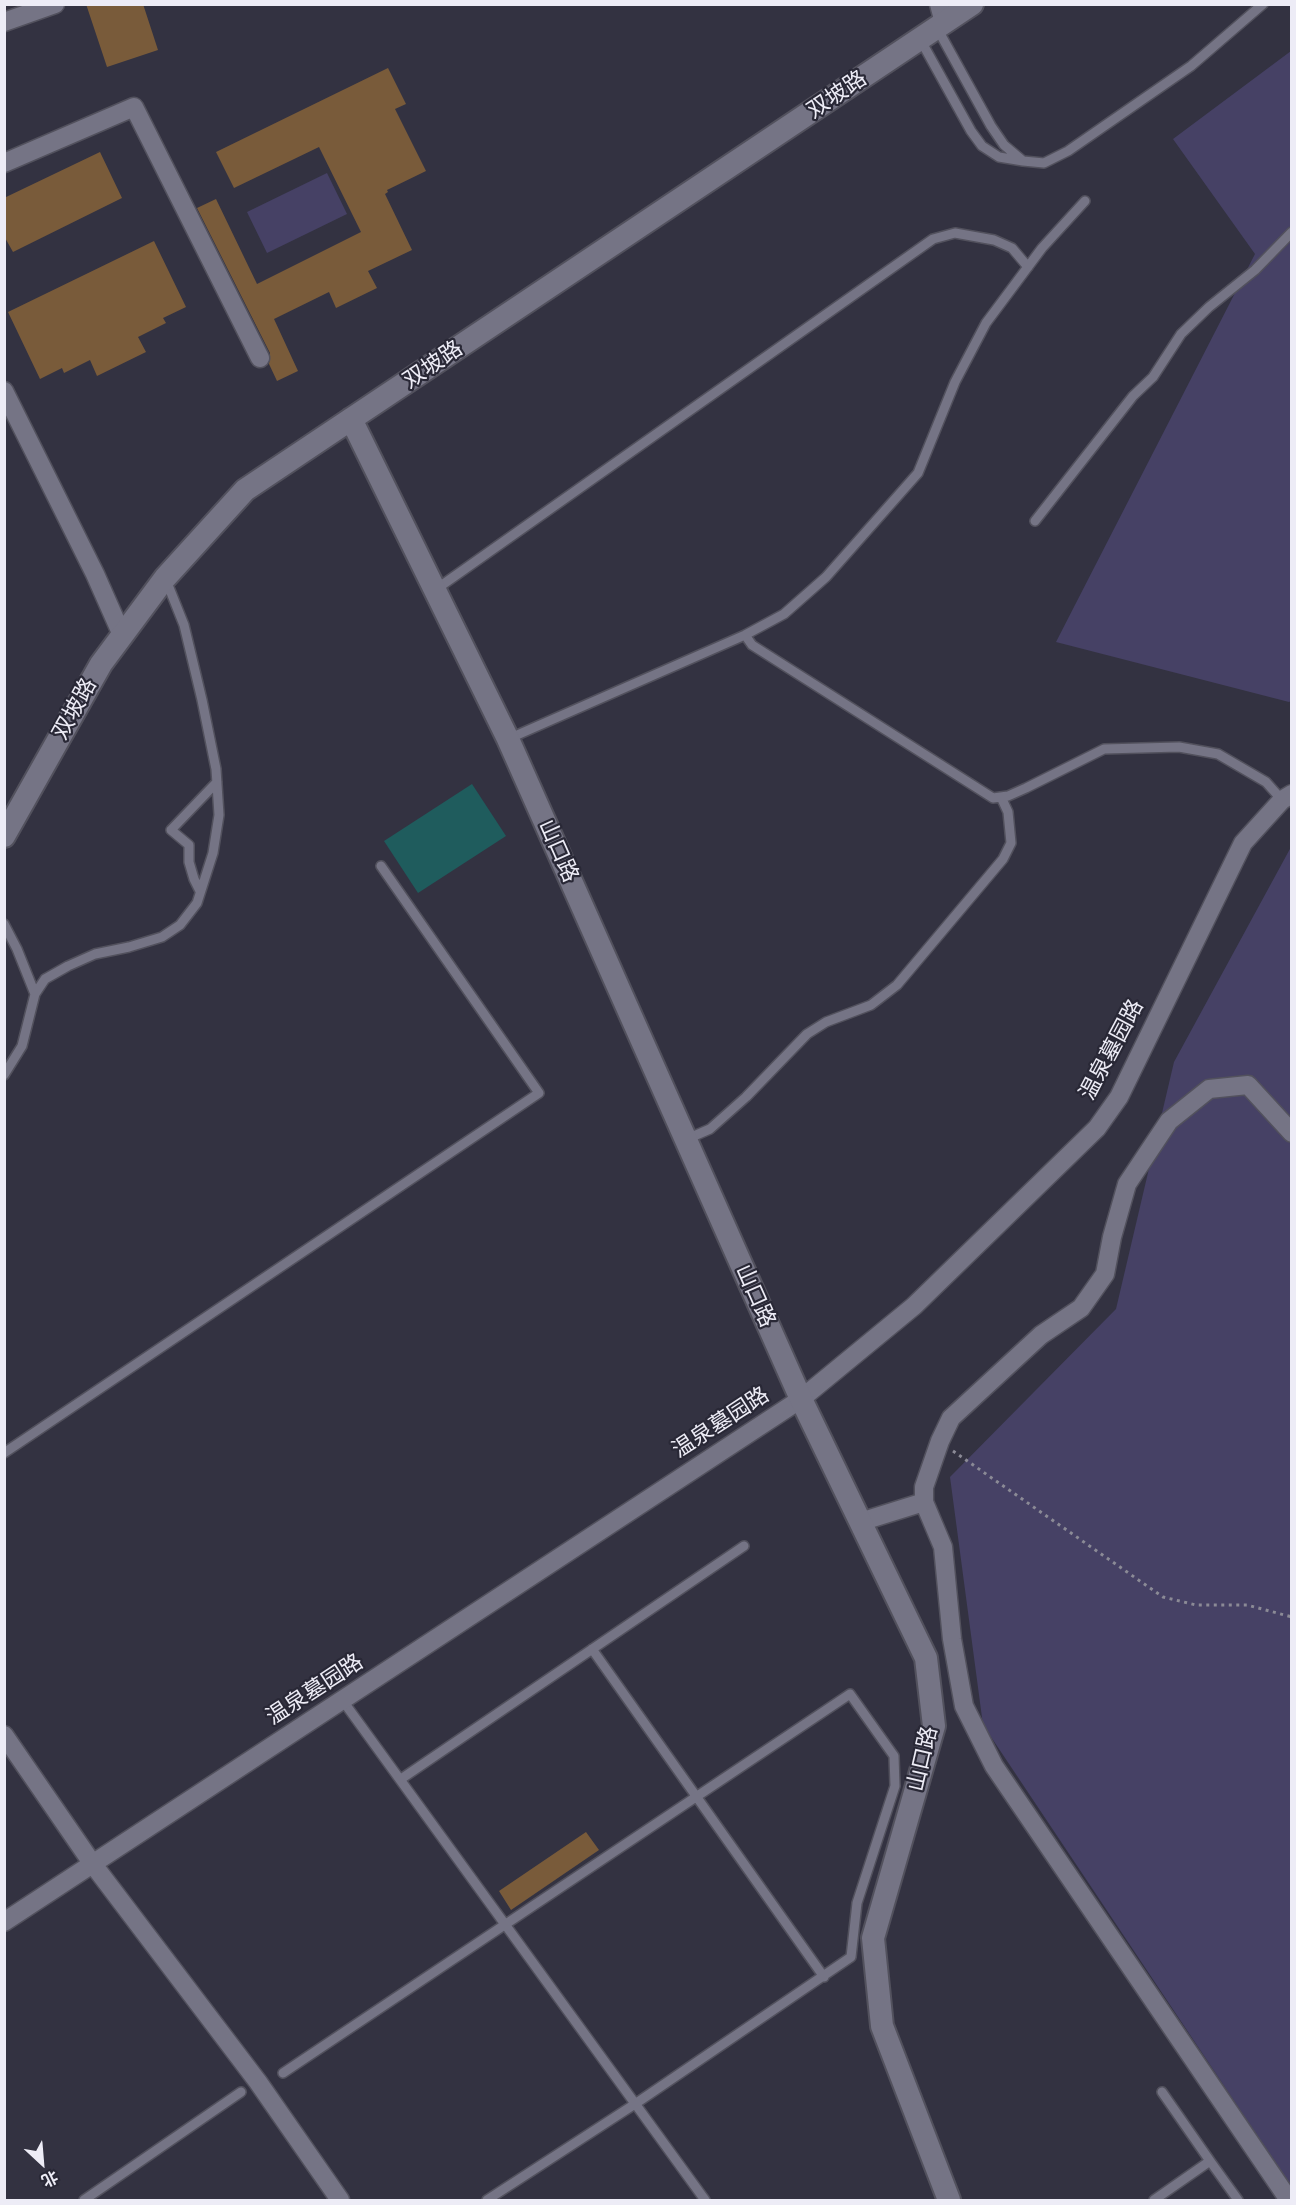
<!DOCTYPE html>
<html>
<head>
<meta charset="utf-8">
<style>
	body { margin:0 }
	#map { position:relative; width:1296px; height:2205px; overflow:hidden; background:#333241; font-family:"PT Sans Narrow","Noto Sans SC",sans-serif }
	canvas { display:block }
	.frame { position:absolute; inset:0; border:6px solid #edecf6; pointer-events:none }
	.north { position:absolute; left:12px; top:2133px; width:60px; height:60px; -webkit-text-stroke:4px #292836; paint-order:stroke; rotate:154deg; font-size:16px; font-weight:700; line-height:24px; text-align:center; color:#edecf6 }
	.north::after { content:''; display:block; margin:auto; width:21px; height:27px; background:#edecf6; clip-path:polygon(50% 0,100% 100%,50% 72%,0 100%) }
</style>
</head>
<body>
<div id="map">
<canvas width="1296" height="2205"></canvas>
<div class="frame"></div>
<div class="north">北</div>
</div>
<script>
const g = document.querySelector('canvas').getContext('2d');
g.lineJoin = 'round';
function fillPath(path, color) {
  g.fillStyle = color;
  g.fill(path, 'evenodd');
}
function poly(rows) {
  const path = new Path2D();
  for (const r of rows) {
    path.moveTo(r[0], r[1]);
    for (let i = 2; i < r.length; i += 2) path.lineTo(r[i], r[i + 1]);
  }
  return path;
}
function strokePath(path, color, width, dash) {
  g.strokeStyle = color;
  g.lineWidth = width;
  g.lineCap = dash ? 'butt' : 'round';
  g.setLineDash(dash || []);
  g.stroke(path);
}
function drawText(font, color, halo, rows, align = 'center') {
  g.font = font + ' "PT Sans Narrow","Noto Sans SC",sans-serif';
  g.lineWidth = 4.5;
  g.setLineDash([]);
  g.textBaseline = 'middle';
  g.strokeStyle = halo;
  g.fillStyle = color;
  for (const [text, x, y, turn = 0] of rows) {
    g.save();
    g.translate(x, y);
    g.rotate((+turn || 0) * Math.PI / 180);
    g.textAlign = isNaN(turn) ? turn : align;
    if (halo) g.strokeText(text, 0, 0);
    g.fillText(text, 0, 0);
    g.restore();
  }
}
const green = poly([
	[1291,51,1291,701,1289,702,1056,642,1255,254,1173,139],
	[327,173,347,214,267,253,247,212],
	[1291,847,1291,2186,983,1725,950,1477,1116,1309,1174,1062]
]);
const water = poly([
	[472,784,506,836,418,893,384,841]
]);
const building = poly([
	[86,4,143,4,158,50,107,67],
	[388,68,406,104,395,109,426,171,387,190,388,192,385,194,412,250,368,271,377,288,336,308,329,292,274,319,298,371,277,381,269,364,270,353,197,208,216,199,257,284,361,232,319,147,234,188,216,152],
	[100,152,122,198,13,252,4,236,4,198],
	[154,241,186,307,163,318,166,323,138,337,146,352,97,376,90,360,64,373,62,368,40,379,8,312],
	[586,1832,599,1850,511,1910,499,1891]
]);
const path = poly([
	[953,1451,1163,1597,1196,1605,1247,1605,1292,1617]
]);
const service = poly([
	[937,28,991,126,1004,145,1023,161,1044,163,1068,151,1191,66,1263,4],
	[920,39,971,131,982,146,999,157,1023,161],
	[1035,521,1133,396,1153,377,1181,334,1209,307,1255,270,1292,232],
	[435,590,933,239,955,233,994,240,1012,248,1028,267],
	[745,635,752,645,993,798,1008,796,1026,788,1104,749,1179,747,1218,754,1266,782,1282,800],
	[508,739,745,635,784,614,826,577,918,473,955,382,986,323,1042,248,1085,201],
	[200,891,194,879,189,862,189,845,171,830,217,782],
	[4,924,17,949,35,994],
	[4,1075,22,1046,35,994,45,979,68,966,95,954,129,947,162,937,180,925,197,903,213,853,219,815,216,769,202,700,184,625,166,580],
	[687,1139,710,1129,746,1097,807,1034,826,1022,871,1005,897,985,1003,859,1011,843,1008,812,1001,797],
	[4,1453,539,1093,381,866],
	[592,1649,824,1977],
	[343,1701,705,2200],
	[401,1779,744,1546],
	[283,2073,850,1694,894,1756,895,1786,857,1903,851,1957,635,2104,487,2200],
	[1162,2092,1210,2161],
	[84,2200,241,2092],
	[1154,2200,1210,2161,1238,2200]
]);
const minor = poly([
	[939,4,944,23],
	[4,22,55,4],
	[4,163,134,107,260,358],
	[4,391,95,574,122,635],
	[860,1522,924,1502],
	[4,1735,92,1863,258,2082,340,2200],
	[4,1922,801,1399,914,1306,1097,1128,1119,1097,1243,843,1282,800,1292,794],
	[1289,2200,994,1766,964,1706,952,1639,943,1547,924,1502,924,1487,940,1441,951,1418,1041,1335,1081,1308,1105,1274,1112,1237,1127,1184,1169,1121,1209,1089,1248,1085,1292,1133]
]);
const tertiary = poly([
	[351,419,508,739,801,1399,926,1658,934,1726,873,1938,882,2026,949,2200],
	[4,836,101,664,165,578,245,490,972,4]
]);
const streetNames = [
	["双坡路",837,95,-34],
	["双坡路",433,365,-34],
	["双坡路",75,709,-61],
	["山口路",558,851,66],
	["温泉墓园路",1112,1050,-62],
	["山口路",755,1296,66],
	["温泉墓园路",721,1423,-33],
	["温泉墓园路",315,1690,-33],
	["山口路",923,1759,-77]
];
fillPath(green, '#464165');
fillPath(water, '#1f5c5d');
fillPath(building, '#795b3a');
strokePath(service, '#52515d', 12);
strokePath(minor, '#52515d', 21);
strokePath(tertiary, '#52515d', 26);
strokePath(path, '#8b8a96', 3, [3, 4.5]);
strokePath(service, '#757485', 9);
strokePath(minor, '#757485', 18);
strokePath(tertiary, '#757485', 22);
drawText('22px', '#edecf6', '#292836', streetNames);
</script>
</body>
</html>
